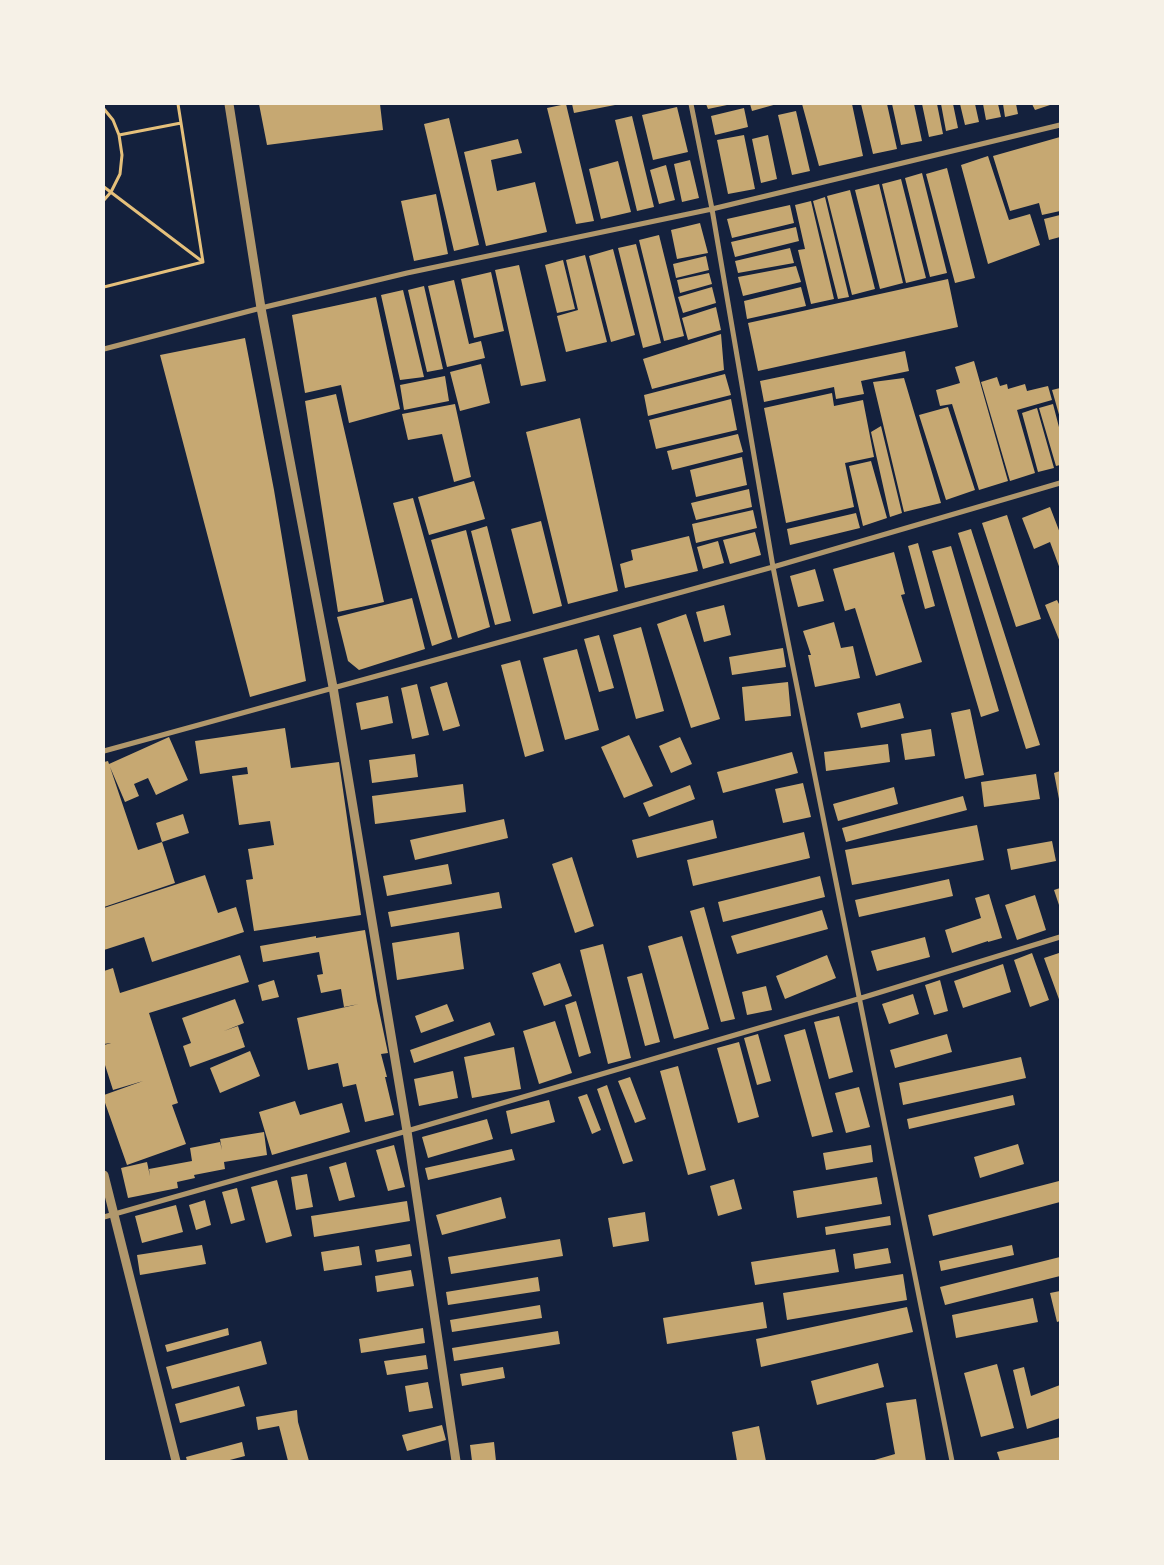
<!DOCTYPE html>
<html>
<head>
<meta charset="utf-8">
<style>
	body { margin:0 }
	#map { position:relative; width:1164px; height:1565px; overflow:hidden; background:#14213d; font-family:Ubuntu,sans-serif }
	canvas { display:block }
	.frame { position:absolute; inset:0; border:105px solid #f6f1e7; pointer-events:none }
</style>
</head>
<body>
<div id="map">
<canvas width="1164" height="1565"></canvas>
<div class="frame"></div>
</div>
<script>
const g = document.querySelector('canvas').getContext('2d');
g.lineJoin = 'round';
function fillPath(path, color) {
  g.fillStyle = color;
  g.fill(path, 'evenodd');
}
function poly(rows) {
  const path = new Path2D();
  for (const r of rows) {
    path.moveTo(r[0], r[1]);
    for (let i = 2; i < r.length; i += 2) path.lineTo(r[i], r[i + 1]);
  }
  return path;
}
function strokePath(path, color, width, dash) {
  g.strokeStyle = color;
  g.lineWidth = width;
  g.lineCap = dash ? 'butt' : 'round';
  g.setLineDash(dash || []);
  g.stroke(path);
}
const building = poly([
	[259,104,380,104,383,130,267,145],
	[566,104,594,221,576,224,547,108],
	[572,104,614,104,615,105,574,113],
	[706,104,727,104,727,105,708,109],
	[750,104,777,104,752,111],
	[802,104,852,104,863,156,819,166],
	[861,104,887,104,897,149,873,154],
	[892,104,914,104,922,141,901,145],
	[922,104,937,104,943,134,929,137],
	[941,104,953,104,958,128,946,131],
	[960,104,975,104,979,122,965,125],
	[983,104,998,104,1001,117,986,120],
	[1003,104,1016,104,1018,114,1005,117],
	[1032,104,1053,104,1035,110],
	[677,107,688,152,653,160,642,115],
	[744,108,748,127,715,135,711,116],
	[796,111,810,171,792,175,778,115],
	[632,116,654,207,637,211,615,120],
	[449,118,479,245,454,251,424,124],
	[744,135,755,189,728,194,717,140],
	[768,135,777,179,761,183,752,139],
	[1060,137,1060,211,1042,215,1039,203,1010,211,993,156],
	[518,139,522,153,491,160,497,191,535,182,547,232,486,246,464,152],
	[988,156,1009,220,1030,214,1040,245,988,264,961,165],
	[690,160,699,198,682,202,674,164],
	[618,161,631,212,601,219,589,169],
	[666,165,675,200,659,204,650,170],
	[947,168,975,278,955,283,926,174],
	[922,173,947,273,930,277,905,178],
	[901,179,926,278,906,283,882,184],
	[879,184,903,283,880,289,855,190],
	[850,190,875,289,852,295,827,196],
	[436,194,448,254,414,261,401,201],
	[825,197,849,297,838,299,813,201],
	[811,201,834,299,811,304,798,250,805,249,795,205],
	[790,205,794,223,732,238,727,219],
	[1060,215,1060,237,1049,240,1044,219],
	[700,223,708,253,677,259,671,230],
	[796,227,799,241,735,257,731,242],
	[659,235,684,336,664,341,639,240],
	[636,244,661,343,643,348,618,248],
	[790,248,794,263,738,273,735,261],
	[613,249,635,335,611,342,589,256],
	[585,255,607,342,566,352,557,316,578,310,566,260],
	[706,256,709,270,676,278,673,264],
	[563,260,575,309,557,313,545,265],
	[519,265,546,381,521,386,495,270],
	[796,266,801,282,743,296,738,277],
	[491,272,504,331,474,338,461,279],
	[709,273,712,284,680,293,677,280],
	[948,279,958,327,758,371,748,323],
	[454,280,469,344,481,341,485,358,447,367,428,286],
	[424,286,443,369,427,372,408,290],
	[712,287,716,303,683,313,678,297],
	[801,287,806,306,747,319,744,301],
	[403,290,424,377,400,380,381,295],
	[376,297,400,409,349,423,341,385,305,393,292,315],
	[716,307,721,330,688,340,682,318],
	[721,334,724,370,652,389,643,359],
	[245,338,274,490,306,681,250,697,160,355],
	[905,351,909,371,861,381,864,394,836,399,834,387,764,402,760,381],
	[974,361,1008,481,979,490,952,404,940,406,936,390,960,383,955,367],
	[481,364,490,403,460,411,450,372],
	[725,374,731,395,648,416,644,395],
	[445,376,449,401,404,410,400,385],
	[997,377,1000,386,1007,384,1008,389,1025,384,1027,391,1048,386,1052,400,1017,410,1035,473,1010,481,981,382],
	[904,378,941,503,904,512,873,382],
	[1060,388,1060,418,1052,390],
	[832,393,834,406,863,400,874,457,845,463,854,507,786,523,764,408],
	[336,394,384,602,338,612,305,401],
	[731,399,737,430,656,449,649,420],
	[455,404,471,477,454,482,442,434,408,440,402,414],
	[1053,404,1060,431,1060,465,1056,466,1039,408],
	[948,407,975,490,946,500,919,415],
	[1037,408,1054,468,1038,472,1022,413],
	[580,418,618,591,568,604,526,432],
	[881,426,902,513,890,517,871,432],
	[738,434,743,452,672,470,667,451],
	[742,457,747,485,696,497,690,470],
	[871,461,887,518,863,526,849,466],
	[474,481,485,519,429,535,418,497],
	[749,489,752,507,696,520,691,503],
	[413,498,452,639,432,646,393,503],
	[1050,507,1060,533,1060,569,1050,542,1034,549,1022,518],
	[753,510,757,528,696,543,692,524],
	[856,513,860,528,790,545,787,529],
	[1007,515,1041,619,1016,627,982,523],
	[541,521,562,606,533,614,511,529],
	[487,526,511,621,495,625,471,531],
	[971,529,1040,745,1026,749,958,533],
	[466,530,490,627,458,638,431,540],
	[755,532,761,555,730,564,723,540],
	[689,536,698,571,625,588,620,564,633,560,631,550],
	[718,541,724,563,703,569,697,547],
	[918,543,935,606,925,609,908,546],
	[951,546,999,711,981,717,932,551],
	[894,552,905,594,901,595,922,662,876,676,855,608,845,611,833,569],
	[815,569,824,601,798,607,790,576],
	[412,598,425,649,359,670,348,661,337,617],
	[1057,600,1060,606,1060,642,1045,605],
	[724,605,731,635,704,642,696,612],
	[686,614,720,719,691,728,657,624],
	[834,622,841,648,853,646,860,678,815,687,808,655,811,655,803,631],
	[641,627,664,711,636,719,613,635],
	[599,635,614,688,599,692,584,639],
	[783,648,786,667,732,675,729,657],
	[577,649,599,730,565,740,543,658],
	[520,660,544,751,525,757,501,665],
	[447,682,460,726,443,731,430,687],
	[788,682,791,716,745,721,742,687],
	[417,684,429,735,412,739,401,688],
	[388,696,393,723,361,730,356,703],
	[900,703,904,718,861,728,857,713],
	[970,709,984,775,965,779,951,713],
	[285,728,291,768,339,762,361,915,254,931,246,880,253,879,248,849,274,845,270,821,239,825,232,776,248,774,247,767,200,774,195,741],
	[931,729,935,756,905,760,901,734],
	[629,735,653,786,624,798,601,747],
	[169,737,188,780,156,795,148,778,134,784,139,796,125,802,110,767,138,850,162,842,175,883,104,907,104,762,108,761,109,764],
	[680,737,692,764,671,773,659,746],
	[888,744,890,762,826,771,824,752],
	[792,752,798,773,723,793,717,772],
	[415,754,418,777,372,783,369,760],
	[1060,771,1060,799,1059,799,1054,773],
	[1036,774,1040,799,984,807,981,782],
	[803,783,811,817,783,823,775,789],
	[463,784,466,812,375,824,372,796],
	[690,785,695,799,649,817,643,803],
	[894,787,898,804,838,821,833,804],
	[963,796,967,810,846,842,842,828],
	[183,814,189,833,162,842,156,823],
	[504,819,508,838,415,860,410,840],
	[713,820,717,838,637,858,632,840],
	[977,825,984,860,852,885,845,850],
	[804,832,810,858,693,886,687,860],
	[1052,841,1056,861,1011,870,1007,849],
	[572,857,594,926,575,933,552,864],
	[448,864,452,884,387,896,383,876],
	[205,875,218,913,236,907,244,932,152,962,144,937,104,950,104,908],
	[820,876,825,897,723,922,718,902],
	[949,879,953,896,859,917,855,900],
	[1060,888,1060,908,1054,890],
	[499,892,502,908,391,927,388,912],
	[989,894,1002,938,988,942,988,941,952,953,945,930,981,918,975,898],
	[1035,895,1046,930,1017,940,1005,905],
	[704,907,735,1019,721,1022,690,911],
	[822,910,828,929,737,954,731,936],
	[365,930,377,1001,388,1053,381,1054,387,1077,385,1077,394,1115,365,1122,356,1084,343,1087,338,1063,308,1070,297,1018,359,1004,344,1007,341,989,321,993,317,975,323,974,319,952,263,962,260,946,316,936,316,938],
	[459,932,464,969,397,980,392,943],
	[682,936,709,1029,674,1039,648,946],
	[925,937,930,957,877,971,871,951],
	[603,944,631,1058,608,1064,580,950],
	[1032,953,1049,1000,1030,1007,1014,960],
	[1059,953,1060,956,1060,1002,1044,958],
	[240,955,249,982,149,1013,178,1103,172,1105,186,1144,127,1165,104,1100,104,1095,143,1081,113,1090,105,1065,104,1065,104,1045,111,1043,104,1044,104,971,113,968,120,993],
	[827,955,836,978,785,999,776,976],
	[560,963,572,996,544,1006,532,973],
	[1003,964,1011,992,963,1008,954,981],
	[642,973,660,1042,645,1046,627,977],
	[274,980,279,997,262,1001,258,985],
	[940,980,948,1011,934,1015,925,985],
	[766,986,772,1010,747,1015,742,992],
	[913,994,919,1014,889,1024,882,1004],
	[235,999,244,1023,224,1031,238,1026,245,1047,190,1067,183,1046,191,1043,182,1018],
	[576,1001,591,1053,579,1057,565,1005],
	[447,1004,454,1021,421,1033,415,1016],
	[839,1016,853,1072,829,1079,814,1022],
	[555,1021,572,1073,539,1084,523,1031],
	[490,1022,495,1035,414,1063,410,1050],
	[805,1029,833,1132,812,1137,784,1035],
	[758,1034,771,1081,757,1085,744,1038],
	[947,1034,952,1052,895,1068,890,1050],
	[739,1042,759,1117,738,1123,717,1048],
	[514,1047,521,1089,472,1098,464,1057],
	[250,1051,260,1076,220,1093,210,1068],
	[1021,1057,1026,1078,903,1105,899,1083],
	[678,1066,706,1170,688,1175,660,1071],
	[453,1071,458,1098,419,1106,414,1079],
	[630,1077,646,1119,635,1123,618,1081],
	[607,1085,633,1161,623,1164,597,1089],
	[859,1087,870,1127,846,1133,835,1093],
	[587,1094,601,1130,592,1134,578,1097],
	[1013,1095,1015,1105,909,1129,907,1119],
	[549,1100,555,1122,511,1134,506,1111],
	[295,1101,300,1115,342,1103,350,1132,272,1155,259,1112],
	[487,1119,493,1139,428,1158,422,1137],
	[264,1132,267,1155,224,1162,225,1169,194,1175,195,1178,177,1182,178,1188,128,1198,121,1168,147,1162,150,1176,149,1169,192,1161,190,1148,220,1142,222,1150,220,1139],
	[1018,1144,1024,1164,980,1178,974,1157],
	[394,1145,405,1187,388,1191,376,1150],
	[871,1145,873,1162,826,1170,823,1153],
	[512,1149,515,1160,428,1180,425,1168],
	[346,1162,355,1197,339,1201,329,1167],
	[307,1174,313,1207,296,1210,291,1177],
	[877,1177,882,1204,797,1218,793,1191],
	[734,1179,742,1209,718,1216,710,1186],
	[277,1180,292,1236,266,1243,251,1187],
	[1059,1181,1060,1202,933,1236,928,1215],
	[237,1188,245,1220,231,1224,222,1192],
	[501,1197,506,1218,442,1235,436,1215],
	[205,1200,211,1225,196,1230,189,1205],
	[407,1201,410,1221,314,1237,311,1216],
	[176,1205,183,1232,142,1243,135,1216],
	[645,1212,649,1241,613,1247,608,1218],
	[890,1216,891,1225,826,1235,825,1227],
	[560,1239,563,1256,451,1274,448,1257],
	[410,1244,412,1256,377,1262,375,1250],
	[202,1245,206,1264,140,1275,137,1255],
	[1012,1245,1014,1255,941,1271,939,1261],
	[359,1246,362,1265,324,1271,321,1252],
	[888,1248,891,1263,855,1269,853,1254],
	[835,1249,839,1272,755,1285,751,1262],
	[1060,1257,1060,1276,945,1305,940,1287],
	[411,1270,414,1286,377,1292,375,1276],
	[903,1274,907,1300,787,1320,783,1293],
	[538,1277,540,1291,448,1305,446,1292],
	[1060,1291,1060,1321,1057,1322,1050,1293],
	[1033,1298,1038,1322,956,1338,952,1315],
	[763,1302,767,1328,667,1344,663,1318],
	[540,1305,542,1318,452,1332,450,1320],
	[907,1307,913,1332,761,1367,756,1339],
	[228,1328,229,1335,167,1352,165,1345],
	[423,1328,425,1343,361,1353,359,1339],
	[558,1331,560,1344,454,1361,452,1348],
	[261,1341,267,1364,172,1389,166,1367],
	[426,1355,428,1369,387,1375,384,1361],
	[878,1363,884,1387,817,1405,811,1381],
	[997,1364,1014,1428,981,1437,964,1373],
	[503,1367,505,1378,462,1386,460,1374],
	[1024,1367,1031,1396,1060,1385,1060,1418,1027,1429,1013,1370],
	[428,1382,433,1408,409,1412,405,1386],
	[239,1386,245,1406,180,1423,175,1404],
	[916,1399,926,1461,871,1461,895,1454,886,1403],
	[297,1410,298,1422,309,1461,288,1461,279,1426,258,1430,256,1417],
	[442,1425,446,1440,407,1451,402,1435],
	[759,1426,766,1461,737,1461,732,1432],
	[1060,1437,1060,1461,1000,1461,997,1452],
	[242,1442,245,1456,226,1461,187,1461,186,1457],
	[494,1442,496,1461,472,1461,470,1445]
]);
const path = poly([
	[104,109,113,120,119,135,122,155,120,174,111,192,104,200],
	[119,135,181,123],
	[104,187,203,262,178,104],
	[104,287,203,262]
]);
const minor = poly([
	[691,104,712,209,773,567,952,1461],
	[104,349,261,308,407,273,712,209,1060,125],
	[104,751,773,567,1060,483],
	[104,1217,407,1131,858,999,1060,937]
]);
const tertiary = poly([
	[229,104,261,308,333,687,407,1131,456,1461],
	[104,1175,176,1461]
]);
fillPath(building, '#c6a872');
strokePath(path, '#e5c07b', 3);
strokePath(minor, '#b1986c', 5);
strokePath(tertiary, '#b1986c', 9);
</script>
</body>
</html>
